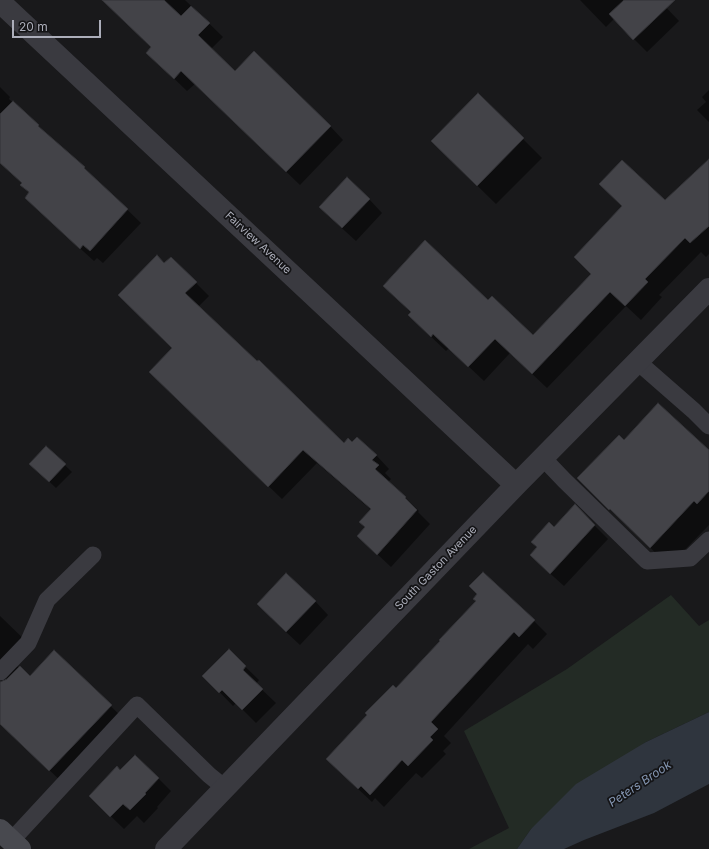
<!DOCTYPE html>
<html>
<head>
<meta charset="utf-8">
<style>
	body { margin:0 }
	#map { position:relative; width:709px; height:849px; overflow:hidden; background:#19191b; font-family:Inter,sans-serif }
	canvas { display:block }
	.scale { position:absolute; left:12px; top:20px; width:89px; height:18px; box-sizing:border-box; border:2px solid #acaeba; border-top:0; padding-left:5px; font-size:12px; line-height:14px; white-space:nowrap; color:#acaeba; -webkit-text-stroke:3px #141416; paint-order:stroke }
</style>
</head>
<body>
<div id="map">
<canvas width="709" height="849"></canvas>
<div class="scale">20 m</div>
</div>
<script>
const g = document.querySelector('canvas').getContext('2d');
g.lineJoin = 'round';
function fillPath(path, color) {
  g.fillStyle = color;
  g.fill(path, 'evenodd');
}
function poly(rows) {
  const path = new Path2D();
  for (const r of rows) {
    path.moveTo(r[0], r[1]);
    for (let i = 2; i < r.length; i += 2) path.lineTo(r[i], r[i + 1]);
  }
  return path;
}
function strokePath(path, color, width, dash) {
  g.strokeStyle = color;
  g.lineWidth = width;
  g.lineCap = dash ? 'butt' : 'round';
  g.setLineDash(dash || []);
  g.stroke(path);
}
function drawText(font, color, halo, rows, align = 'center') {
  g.font = font + ' Inter,sans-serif';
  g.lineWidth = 3.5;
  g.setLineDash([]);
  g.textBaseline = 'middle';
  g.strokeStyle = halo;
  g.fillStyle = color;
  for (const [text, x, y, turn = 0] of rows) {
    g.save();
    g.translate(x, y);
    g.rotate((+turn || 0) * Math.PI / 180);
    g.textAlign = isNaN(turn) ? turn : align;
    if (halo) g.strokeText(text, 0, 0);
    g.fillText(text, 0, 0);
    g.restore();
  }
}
const green = poly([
	[671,595,699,626,709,620,709,712,646,742,531,829,517,849,469,849,509,828,464,731,567,669]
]);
const water = poly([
	[709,712,709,784,654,813,584,840,564,849,517,849,531,829,576,784,646,742]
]);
const shadow = poly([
	[103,0,185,0,223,37,211,49,235,72,330,126,343,140,300,185,195,84,187,91,161,66,152,48],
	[580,0,659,0,679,21,647,52,614,19,606,27],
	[0,87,10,97,9,99,50,138,84,168,141,223,103,263,97,258,94,261,39,211,26,198,30,193,21,185,22,183,0,162],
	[709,90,709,122,697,110,706,102,702,97],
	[523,139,542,158,496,204,451,160],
	[709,160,709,254,706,257,701,252,659,295,662,297,641,320,626,306,547,388,510,353,484,381,449,348,446,351,424,330,411,313,384,286,488,302,533,336,665,202],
	[369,199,382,213,356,241,334,221],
	[171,258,209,296,198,307,345,444,353,443,376,455,389,469,385,473,391,479,388,482,419,511,418,512,430,524,391,567,358,536,366,528,371,510,317,463,282,499,164,386,173,348,164,265],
	[625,441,709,452,709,525,669,566,629,527,629,528,579,478],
	[46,447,72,472,56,488,31,464],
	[575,506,608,539,564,586,544,568,538,547],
	[315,601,328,615,300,645,271,618],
	[0,616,29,644,13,662,19,668,30,677,54,651,127,722,66,786,0,723],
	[534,621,547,634,533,649,528,644,444,736,451,743,443,751,446,754,422,778,416,773,384,807,375,798,372,802,341,773,396,689],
	[229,651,259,680,256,684,276,703,256,723,236,703,233,706,204,676],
	[120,771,158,778,171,791,157,807,158,808,144,823,137,816,124,829,90,796]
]);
const building = poly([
	[102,0,164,0,181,16,191,6,210,23,198,35,235,71,254,51,331,126,286,172,181,71,174,79,146,53,151,47,102,0],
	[624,0,675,0,633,40,609,14,624,0],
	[478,93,524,138,477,186,431,141,478,93],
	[13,101,39,125,38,126,85,167,84,168,128,209,90,251,83,245,80,249,25,198,29,192,20,185,22,183,0,163,0,114,13,101],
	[709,159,709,226,690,243,685,238,645,279,648,282,625,306,610,292,532,374,495,339,468,367,433,334,431,337,408,315,411,312,383,286,425,240,488,300,492,296,533,335,591,274,574,257,622,206,599,184,622,160,665,200,709,159],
	[347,177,370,199,342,228,319,207,347,177],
	[157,255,164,263,171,257,197,282,185,293,257,361,259,360,344,443,348,438,352,442,357,437,377,455,372,460,379,465,375,469,406,497,405,498,417,510,377,555,357,536,365,527,359,522,371,509,303,450,268,487,149,372,172,348,118,295,157,255],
	[658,403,709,450,709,491,697,504,694,501,650,548,610,509,609,510,577,478,619,435,624,440,658,403],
	[46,446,66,464,49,482,29,464,46,446],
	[575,504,595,525,550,574,530,555,537,547,531,542,549,522,554,527,575,504],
	[483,572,535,620,519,637,514,632,431,722,438,729,430,737,433,740,408,766,402,760,370,795,361,786,358,789,326,759,367,715,365,713,393,685,396,688,440,641,439,640,476,601,473,599,477,594,469,586,483,572],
	[286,573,316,601,286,632,257,604,286,573],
	[229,649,246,666,243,670,263,689,242,710,222,690,219,693,202,676,229,649],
	[54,650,112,705,49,771,0,724,0,682,7,679,20,666,30,676,54,650],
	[135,755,159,778,145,793,146,794,130,810,123,804,110,817,89,796,117,766,120,770,135,755]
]);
const lane = poly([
	[638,362,694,411,709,426],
	[543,458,564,480,647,561,690,558,709,540],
	[0,672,28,643,47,600,93,555],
	[11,841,137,705,209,775,225,788]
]);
const street = poly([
	[0,2,516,485],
	[166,849,516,485,709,289]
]);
const secondary = poly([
	[0,830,20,849]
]);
const streetNames = [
	["Fairview Avenue",258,243,43],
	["South Gaston Avenue",436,568,-46]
];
const waterNames = [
	["Peters Brook",640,784,-34]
];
fillPath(green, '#232b25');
fillPath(water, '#2f353e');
fillPath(shadow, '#0007');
fillPath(building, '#434348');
strokePath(building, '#333337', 1);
strokePath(lane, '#3a3a40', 17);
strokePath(street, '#3a3a40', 22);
strokePath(secondary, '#48494f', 22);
drawText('11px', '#acaeba', '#141416', streetNames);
drawText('italic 12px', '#8597b3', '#141416', waterNames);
</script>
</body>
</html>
